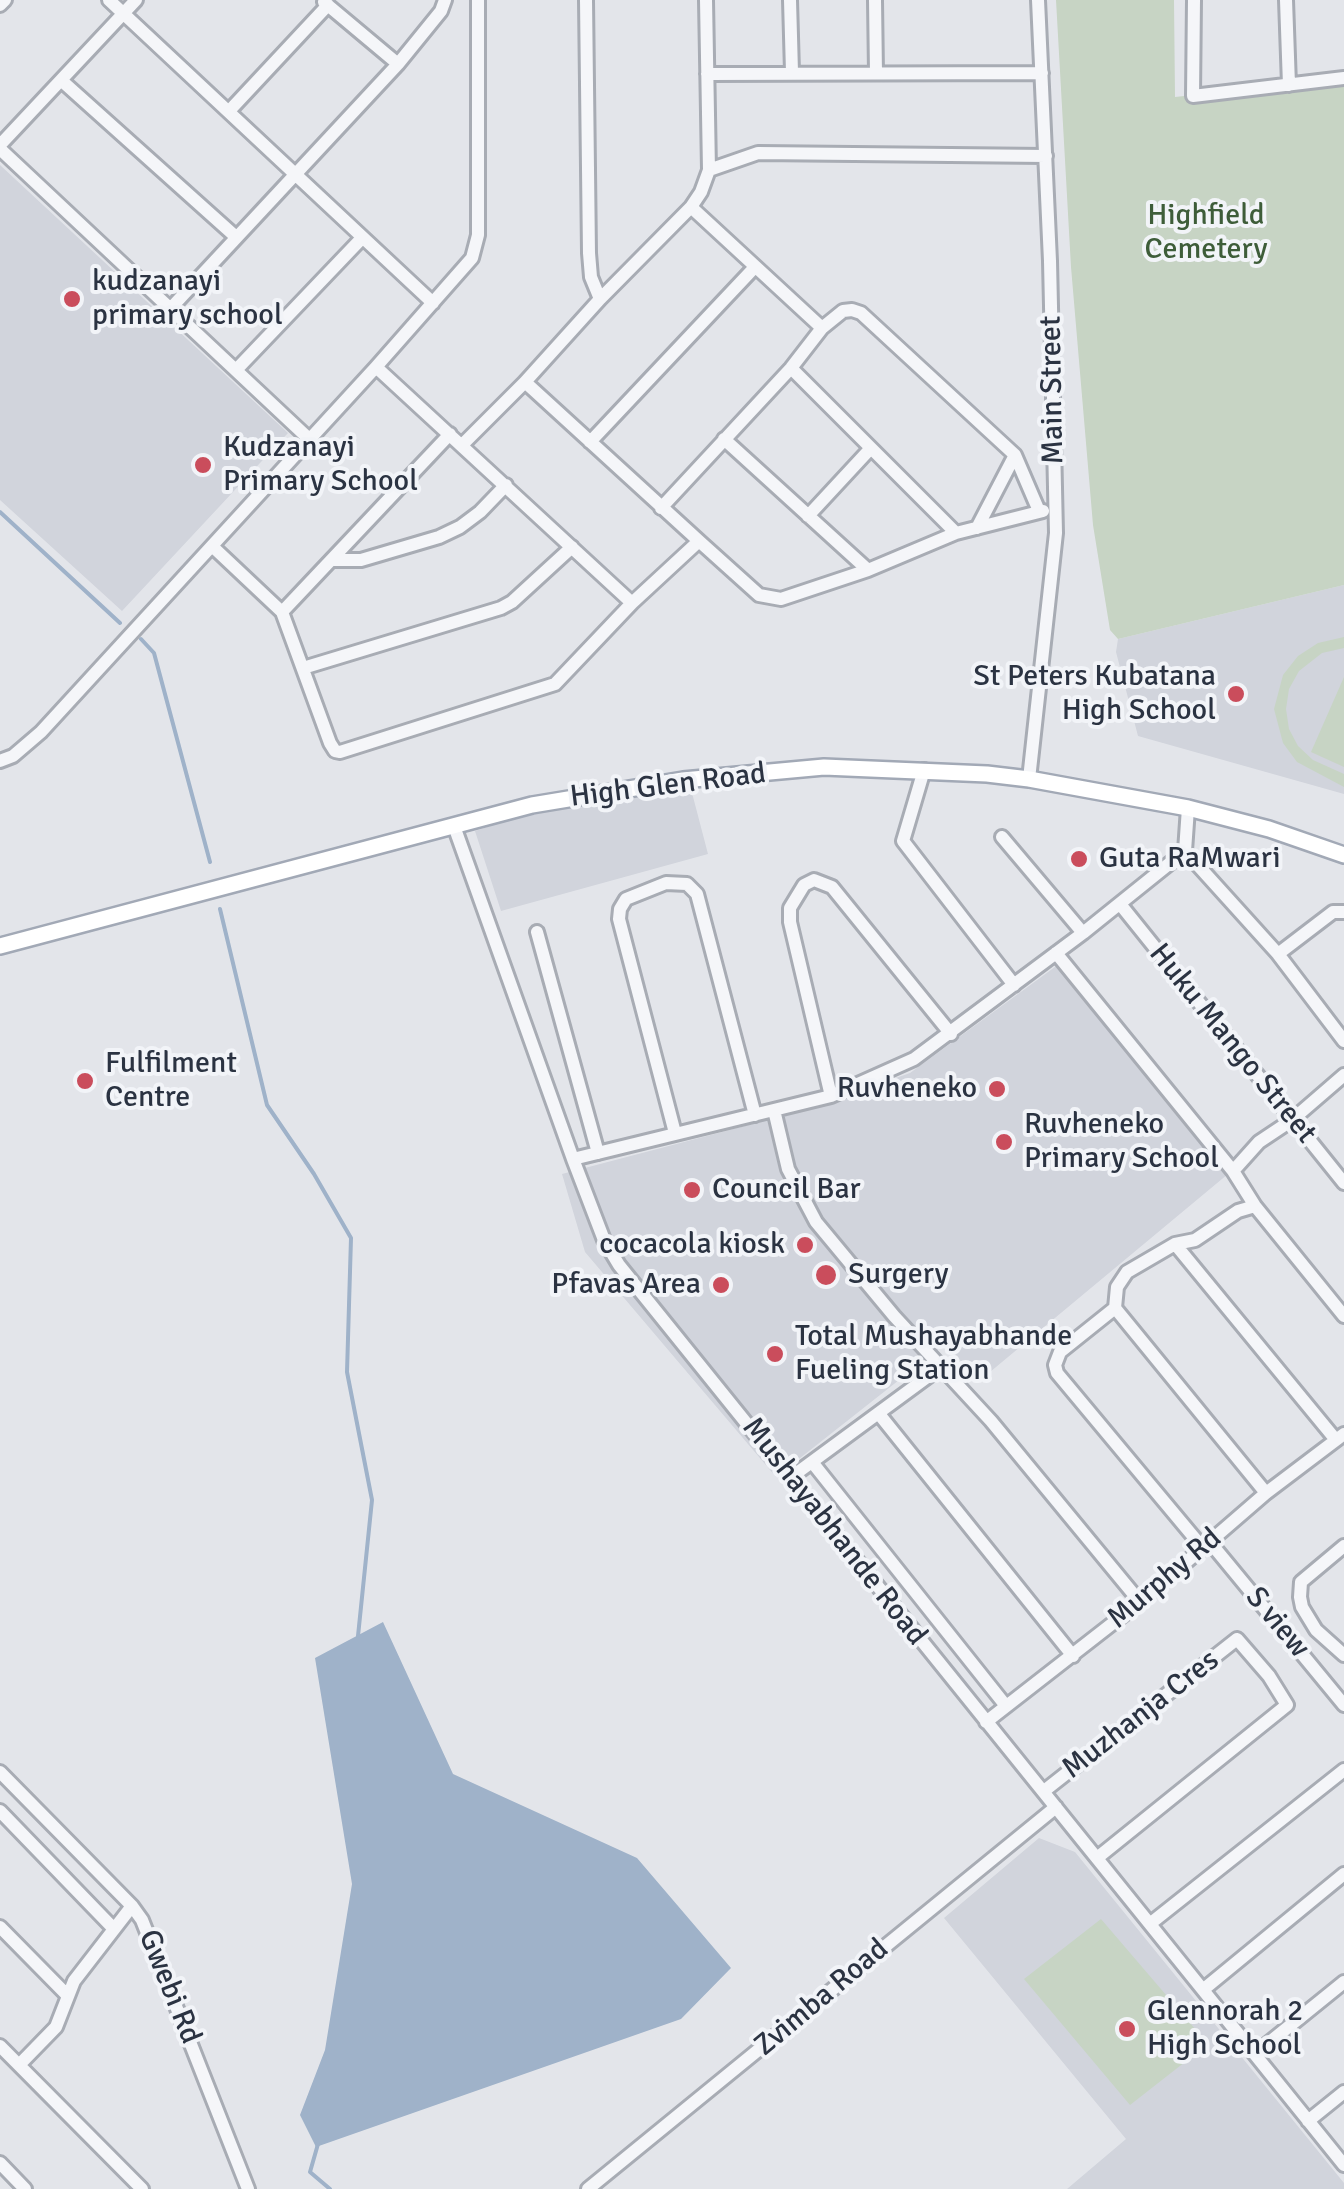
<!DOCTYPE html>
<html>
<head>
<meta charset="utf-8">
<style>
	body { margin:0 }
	canvas { display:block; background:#e3e5ea }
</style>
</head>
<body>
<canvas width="1344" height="2189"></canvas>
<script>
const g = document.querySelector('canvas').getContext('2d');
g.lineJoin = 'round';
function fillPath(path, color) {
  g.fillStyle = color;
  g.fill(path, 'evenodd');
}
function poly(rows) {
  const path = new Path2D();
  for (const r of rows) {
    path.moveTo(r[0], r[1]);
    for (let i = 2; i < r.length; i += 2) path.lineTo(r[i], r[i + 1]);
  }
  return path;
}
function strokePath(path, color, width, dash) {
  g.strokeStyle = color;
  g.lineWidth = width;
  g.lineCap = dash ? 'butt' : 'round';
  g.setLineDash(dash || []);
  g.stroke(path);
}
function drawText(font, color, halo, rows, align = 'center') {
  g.font = font + ' Signika,sans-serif';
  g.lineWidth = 8;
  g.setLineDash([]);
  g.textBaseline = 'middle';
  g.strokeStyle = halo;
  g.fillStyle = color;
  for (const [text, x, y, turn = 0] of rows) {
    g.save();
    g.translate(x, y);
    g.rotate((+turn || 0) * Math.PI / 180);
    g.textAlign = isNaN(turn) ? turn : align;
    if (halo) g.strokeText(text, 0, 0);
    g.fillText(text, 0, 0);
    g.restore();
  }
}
const built = poly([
	[0,165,288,433,122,611,0,500],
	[1344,585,1344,794,1138,736,1116,652,1118,639],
	[691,789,708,854,501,911,475,831,552,806],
	[1059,964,1228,1174,978,1382,946,1343,776,1477,585,1252,562,1174,802,1111,910,1073],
	[1039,1838,1075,1852,1344,2183,1344,2189,1067,2189,1126,2139,944,1918]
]);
const green = poly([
	[1056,0,1174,0,1175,97,1344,79,1344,585,1118,639,1110,630,1093,525,1071,267],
	[1344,637,1344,648,1322,653,1299,671,1289,689,1286,709,1289,729,1298,746,1313,760,1344,774,1344,787,1297,762,1283,743,1274,709,1283,675,1298,656,1318,643],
	[1344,677,1344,767,1311,752],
	[1101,1919,1208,2044,1130,2105,1024,1979]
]);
const water = poly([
	[383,1622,453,1774,637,1858,731,1968,681,2019,316,2147,300,2115,325,2050,352,1884,315,1658]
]);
const stream = poly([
	[0,512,120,623],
	[141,639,154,653,210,862],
	[220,909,267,1105,314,1174,351,1238,347,1372,372,1500,358,1636],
	[318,2144,310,2172,330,2189]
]);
const minor = poly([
	[109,0,433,303],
	[586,0,589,253,591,277,600,299],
	[790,0,792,72],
	[875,0,876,73],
	[1194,0,1193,96,1344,78],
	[1286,0,1289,85],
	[324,2,398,64],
	[0,5,5,0],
	[707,74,1042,73],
	[62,81,236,237],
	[230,110,328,5],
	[0,145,136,0],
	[0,149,308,438],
	[709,170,758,153,1046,156],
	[691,207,822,328],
	[171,308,398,64,441,11,445,0],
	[376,367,632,603],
	[791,368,871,448,808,516],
	[236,370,362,238],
	[724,439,868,570],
	[590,442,754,268],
	[462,445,525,382],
	[871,448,956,533],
	[661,508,791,368,822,328,843,311,852,310,861,313,1015,455,1039,511],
	[977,528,1015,455],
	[699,541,759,595,781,599,868,570,956,533,1043,511],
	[212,546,282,612,330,743,335,751,340,752,555,684,632,603,699,541,525,382,600,299,691,207,701,192,709,170,706,0],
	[333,560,361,560,439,537,460,527,480,512,506,485],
	[282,612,450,434],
	[303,668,501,608,512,602,572,547],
	[0,761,13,756,41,732,376,367,472,258,478,235,478,0],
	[924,770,903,841,1014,985],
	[1029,779,1056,533,1050,261,1038,0],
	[454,826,573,1159,604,1240,619,1265,1344,2165],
	[1002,837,1083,933],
	[1185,851,1278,954,1344,1041],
	[1120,904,1344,1183],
	[537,932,598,1153],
	[1056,953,1233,1171,1255,1206,1344,1316],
	[1278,954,1333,912,1344,912],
	[831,1096,790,922,790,908,804,885,814,880,832,887,951,1034],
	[774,1110,788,1169,816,1222,894,1316,991,1421,1140,1602],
	[675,1133,619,919,620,909,626,899,666,883,687,884,697,894,755,1115],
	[573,1159,831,1096,914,1059,1083,933,1185,851,1188,808],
	[1233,1171,1259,1142,1292,1120,1344,1075],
	[1255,1206,1238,1211,1195,1240,1175,1244,1127,1272,1117,1287,1115,1308,1266,1493],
	[1175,1244,1336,1440],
	[1115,1308,1060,1352,1055,1365,1057,1373,1202,1547],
	[879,1414,1073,1656],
	[812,1462,1006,1706],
	[790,1478,941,1367],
	[1209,1541,1344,1705],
	[1344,1546,1301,1582,1300,1597,1302,1607,1316,1630,1344,1655],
	[986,1722,1140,1602,1266,1493,1344,1434],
	[0,1772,132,1906,142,1920,248,2189],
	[1044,1791,1237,1639,1269,1676,1287,1705,1097,1858],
	[0,1811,114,1929],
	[1151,1923,1344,1770],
	[0,1927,67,1995],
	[1204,1989,1344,1874],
	[0,2046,142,2189],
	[1255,2054,1344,1982],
	[19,2065,56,2027,74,1981,132,1906],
	[1308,2121,1344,2092],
	[0,2163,25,2189],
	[588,2189,1056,1807]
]);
const major = poly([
	[0,946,532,805,683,780,824,767,987,774,1029,779,1188,808,1269,829,1344,855]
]);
const markers = [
	[72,299,10,"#ca4d5c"],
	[203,465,10,"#ca4d5c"],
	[1236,694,10,"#ca4d5c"],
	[1079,859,10,"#ca4d5c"],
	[85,1081,10,"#ca4d5c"],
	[997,1089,10,"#ca4d5c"],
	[1004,1142,10,"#ca4d5c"],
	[692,1190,10,"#ca4d5c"],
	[805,1245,10,"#ca4d5c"],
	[826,1275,12,"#ca4d5c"],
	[721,1285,10,"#ca4d5c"],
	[775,1354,10,"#ca4d5c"],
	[1127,2029,10,"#ca4d5c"]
];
const parkNames = [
	["Highfield",1206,216],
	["Cemetery",1206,250]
];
const poiNames = [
	["kudzanayi",92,282],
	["primary school",92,316],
	["Kudzanayi",223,448],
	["Primary School",223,482],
	["St Peters Kubatana",1216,677,"right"],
	["High School",1216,711,"right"],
	["Guta RaMwari",1099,859],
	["Fulfilment",105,1064],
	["Centre",105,1098],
	["Ruvheneko",977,1089,"right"],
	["Ruvheneko",1024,1125],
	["Primary School",1024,1159],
	["Council Bar",712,1190],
	["cocacola kiosk",785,1245,"right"],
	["Surgery",848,1275],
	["Pfavas Area",701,1285,"right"],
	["Total Mushayabhande",795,1337],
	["Fueling Station",795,1371],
	["Glennorah 2",1147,2012],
	["High School",1147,2046]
];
const streetNames = [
	["Main Street",1053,390,-91],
	["High Glen Road",668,786,-7],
	["Huku Mango Street",1232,1044,51],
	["Mushayabhande Road",834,1532,52],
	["Murphy Rd",1165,1579,-40],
	["S view",1277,1623,50],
	["Muzhanja Cres",1141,1715,-38],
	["Gwebi Rd",169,1987,68],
	["Zvimba Road",822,1998,-40]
];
fillPath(built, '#d1d4dc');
fillPath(green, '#c7d4c4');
fillPath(water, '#9fb2c9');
strokePath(stream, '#9fb2c9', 4);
strokePath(minor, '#a8acb4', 18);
strokePath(major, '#a2a9b6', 20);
strokePath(minor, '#f5f6f9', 12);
strokePath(major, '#fff', 15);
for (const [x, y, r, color] of markers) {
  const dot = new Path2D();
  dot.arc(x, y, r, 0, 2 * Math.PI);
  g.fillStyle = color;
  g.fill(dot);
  strokePath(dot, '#f2f4f8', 4);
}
drawText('30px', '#3e5d39', '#f2f4f8', parkNames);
drawText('30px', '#2b3342', '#f2f4f8', poiNames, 'left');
drawText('30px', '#2b3342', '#f2f4f8', streetNames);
</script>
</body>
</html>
